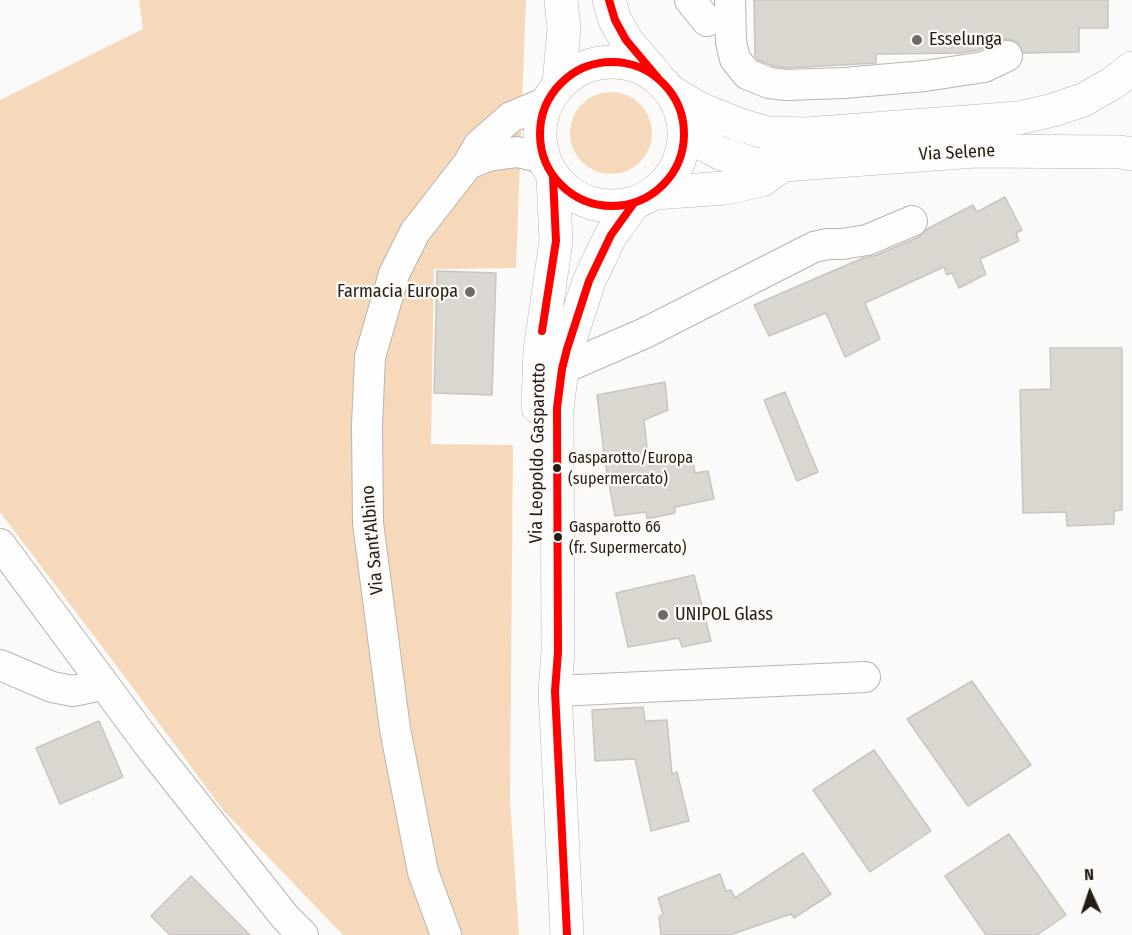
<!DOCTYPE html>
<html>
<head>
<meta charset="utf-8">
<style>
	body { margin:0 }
	#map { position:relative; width:1132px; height:935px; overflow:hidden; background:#fcfaf8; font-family:"Fira Sans Condensed",sans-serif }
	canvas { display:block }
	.north { position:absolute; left:1060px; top:863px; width:60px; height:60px; -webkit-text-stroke:4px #fefaf6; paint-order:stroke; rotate:357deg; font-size:16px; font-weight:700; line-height:24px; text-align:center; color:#261e16 }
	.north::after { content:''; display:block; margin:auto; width:21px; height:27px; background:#261e16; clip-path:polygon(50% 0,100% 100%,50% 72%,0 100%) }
</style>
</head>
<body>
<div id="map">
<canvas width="1132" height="935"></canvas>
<div class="north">N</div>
</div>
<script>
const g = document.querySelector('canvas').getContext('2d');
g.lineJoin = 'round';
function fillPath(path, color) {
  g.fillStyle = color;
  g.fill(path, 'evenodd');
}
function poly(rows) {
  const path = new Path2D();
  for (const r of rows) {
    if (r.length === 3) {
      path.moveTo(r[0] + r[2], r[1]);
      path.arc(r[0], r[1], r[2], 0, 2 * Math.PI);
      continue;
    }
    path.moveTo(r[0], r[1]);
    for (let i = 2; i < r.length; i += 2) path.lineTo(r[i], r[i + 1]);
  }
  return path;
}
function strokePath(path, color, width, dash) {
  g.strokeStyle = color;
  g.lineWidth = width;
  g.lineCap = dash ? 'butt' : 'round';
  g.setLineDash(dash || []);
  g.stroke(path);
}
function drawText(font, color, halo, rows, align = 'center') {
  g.font = font + ' "Fira Sans Condensed",sans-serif';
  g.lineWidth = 4.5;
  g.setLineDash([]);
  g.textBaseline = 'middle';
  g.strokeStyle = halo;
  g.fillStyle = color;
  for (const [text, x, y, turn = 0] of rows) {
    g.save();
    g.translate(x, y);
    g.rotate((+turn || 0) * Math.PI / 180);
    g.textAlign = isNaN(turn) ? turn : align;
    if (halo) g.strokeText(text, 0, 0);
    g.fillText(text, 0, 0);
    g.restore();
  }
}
const green = poly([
	[139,0,526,0,516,268,434,269,431,444,513,445,510,799,519,935,343,935,223,810,119,669,0,512,0,100,143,29],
	[611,133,41]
]);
const building = poly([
	[754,0,1108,0,1108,28,1079,28,1079,52,1023,53,1017,42,1008,39,1000,40,979,50,961,53,876,54,876,63,788,68,773,66,758,60,755,56,754,0],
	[1005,197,1022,230,1016,233,1019,241,980,259,986,274,959,288,952,273,947,275,944,267,865,303,880,339,845,357,826,313,769,336,754,305,863,258,874,256,919,237,927,229,973,205,977,212,1005,197],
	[437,271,496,273,492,395,434,393,437,271],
	[1050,348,1122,348,1122,510,1114,511,1114,524,1067,526,1066,512,1023,513,1020,390,1051,389,1050,348],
	[665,382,668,410,644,420,649,466,692,457,695,473,708,471,714,499,675,507,675,513,647,519,646,512,615,516,605,462,597,395,665,382],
	[785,392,818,472,797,481,764,400,785,392],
	[694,575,711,641,682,647,679,638,628,647,616,593,694,575],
	[972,681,1031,765,968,806,907,719,972,681],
	[643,707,645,721,667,720,672,774,677,772,689,821,651,831,635,759,595,761,592,710,643,707],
	[99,721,123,777,60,804,36,748,99,721],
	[874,750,931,831,870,872,813,790,874,750],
	[1009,834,1066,915,1037,935,986,935,945,876,1009,834],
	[803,853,831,894,794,918,791,914,730,935,661,935,659,917,663,914,658,898,720,874,726,891,731,890,735,898,803,853],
	[191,876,250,935,170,935,151,916,191,876]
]);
const minor = poly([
	[690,0,707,21],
	[730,0,731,42,735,59,747,74,769,83,787,85,844,83,925,76,984,67,1007,56],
	[468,164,488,156,517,152,543,158],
	[562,369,645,333,814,247,828,244,842,244,867,240,912,221],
	[0,544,151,748,285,917,303,935],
	[0,665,52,687,73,691,92,687,101,680],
	[555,691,865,677],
	[446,935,423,872,395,729,368,523,367,425,370,357,394,274,415,232,468,164,479,145,511,117,547,102]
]);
const major = poly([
	[609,0,615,20,626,40,655,74],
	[612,134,72],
	[559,84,564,29,561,0],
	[684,134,720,153,754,164,783,165,975,151,1120,152,1132,154],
	[655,193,725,188,762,180,781,166],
	[538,407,540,350,556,241,553,177],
	[567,935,555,691,558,652,557,408,562,369,567,349,589,281,611,235,634,203]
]);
const highway = poly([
	[670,91,698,108,740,125,768,133,806,134,1019,118,1053,110,1083,100,1113,83,1132,68]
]);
const bus1 = poly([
	[609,0,615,20,626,40,658,78],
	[612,134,72],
	[542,331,556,241,553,177],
	[567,935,555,691,558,652,557,408,562,369,567,349,589,281,611,235,634,203]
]);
const markers = [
	[917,40,6,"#716b65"],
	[470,292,6,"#716b65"],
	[557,468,5,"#261e16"],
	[558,537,5,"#261e16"],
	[663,615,6,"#716b65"]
];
const busNames = [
	["Gasparotto/Europa",568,459],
	["(supermercato)",568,480],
	["Gasparotto 66",569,528],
	["(fr. Supermercato)",569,549]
];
const poiNames = [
	["Esselunga",929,40],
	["Farmacia Europa",458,292,"right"],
	["UNIPOL Glass",675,615]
];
const streetNames = [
	["Via Selene",957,153,-3],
	["Via Leopoldo Gasparotto",538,453,-89],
	["Via Sant'Albino",373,540,-95]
];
fillPath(green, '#f6d9bb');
fillPath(building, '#dad6d0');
strokePath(building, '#c9c4bf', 1.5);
strokePath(minor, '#b8b4af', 32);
strokePath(major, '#b8b4af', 34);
strokePath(highway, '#b8b4af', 34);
strokePath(minor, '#fffefe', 30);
strokePath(major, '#fffefe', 33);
strokePath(highway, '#fffefe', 33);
strokePath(bus1, '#f00', 8);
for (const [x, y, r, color] of markers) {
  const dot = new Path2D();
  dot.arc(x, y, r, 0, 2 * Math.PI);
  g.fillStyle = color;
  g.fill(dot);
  strokePath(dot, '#fefaf6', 2);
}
drawText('16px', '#261e16', '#fefaf6', busNames, 'left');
drawText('18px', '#261e16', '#fefaf6', poiNames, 'left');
drawText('18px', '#261e16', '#fefaf6', streetNames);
</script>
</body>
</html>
